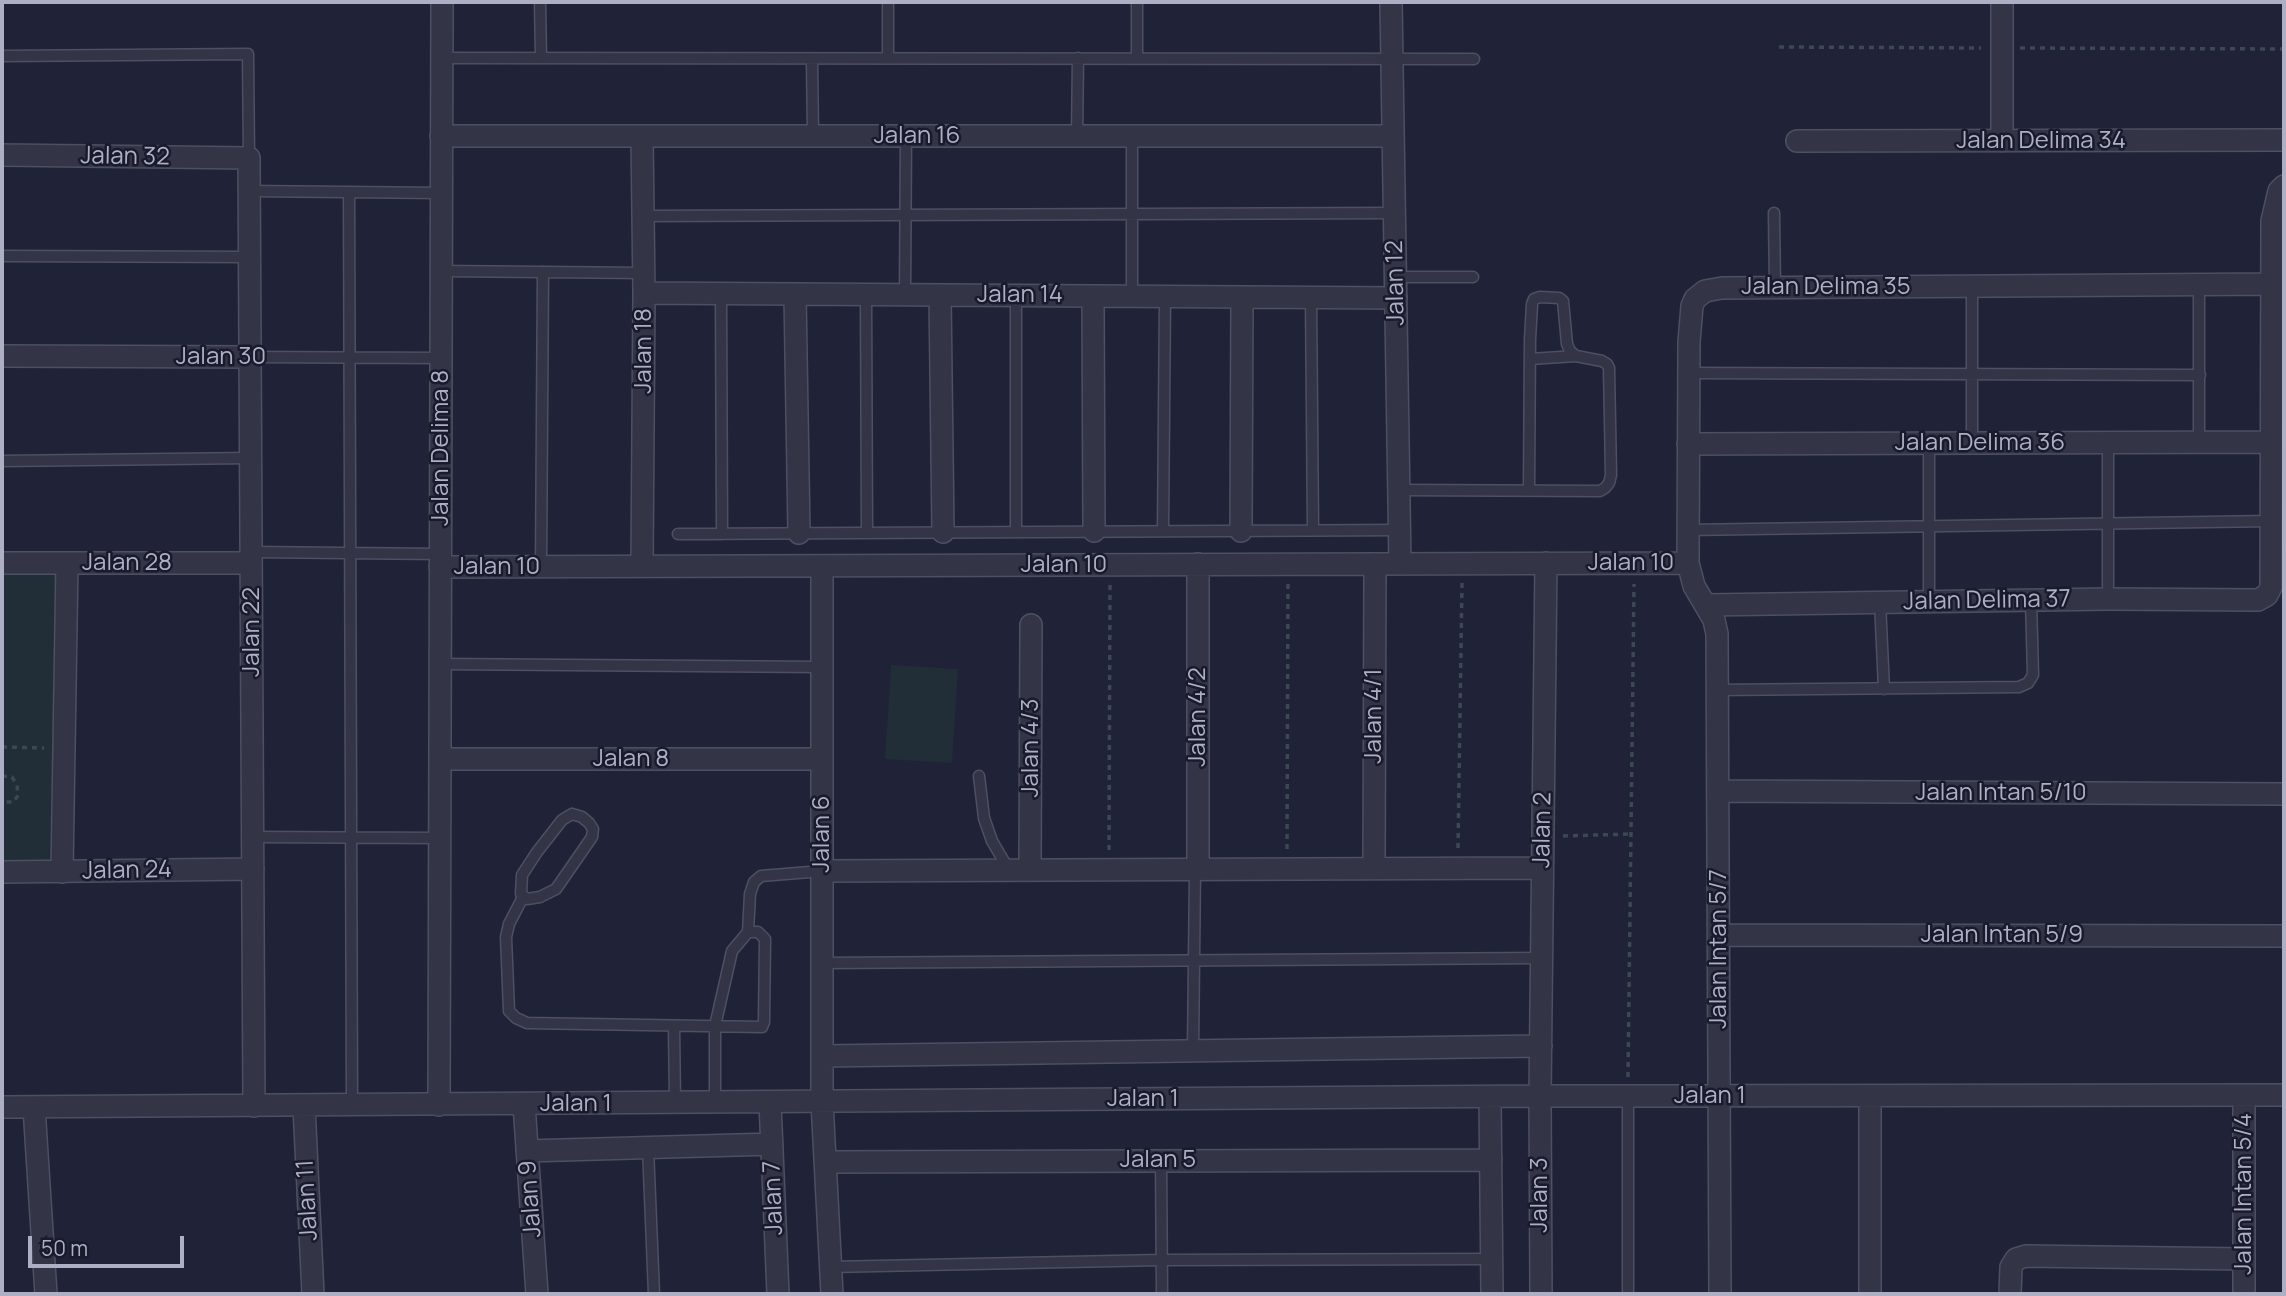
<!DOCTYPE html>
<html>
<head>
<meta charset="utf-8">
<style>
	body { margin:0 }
	#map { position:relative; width:2286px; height:1296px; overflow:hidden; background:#202237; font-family:Manrope,sans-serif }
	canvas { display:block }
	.frame { position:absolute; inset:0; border:4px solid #adafc4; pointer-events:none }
	.scale { position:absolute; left:28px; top:1236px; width:156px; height:32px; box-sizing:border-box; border:4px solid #adafc4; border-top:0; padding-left:9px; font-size:21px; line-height:24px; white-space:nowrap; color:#adafc4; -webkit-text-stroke:5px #191a2b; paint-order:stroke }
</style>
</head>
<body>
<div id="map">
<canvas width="2286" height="1296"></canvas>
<div class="frame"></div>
<div class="scale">50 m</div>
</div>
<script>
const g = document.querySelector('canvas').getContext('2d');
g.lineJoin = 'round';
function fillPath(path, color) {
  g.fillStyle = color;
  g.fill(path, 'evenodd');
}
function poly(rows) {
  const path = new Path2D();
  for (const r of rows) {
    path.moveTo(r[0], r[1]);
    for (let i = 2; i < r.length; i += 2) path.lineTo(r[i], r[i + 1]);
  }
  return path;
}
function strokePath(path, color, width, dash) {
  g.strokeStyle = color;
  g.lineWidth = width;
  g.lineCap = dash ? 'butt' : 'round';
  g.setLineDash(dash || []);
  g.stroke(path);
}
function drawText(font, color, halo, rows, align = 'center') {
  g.font = font + ' Manrope,sans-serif';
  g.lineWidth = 5;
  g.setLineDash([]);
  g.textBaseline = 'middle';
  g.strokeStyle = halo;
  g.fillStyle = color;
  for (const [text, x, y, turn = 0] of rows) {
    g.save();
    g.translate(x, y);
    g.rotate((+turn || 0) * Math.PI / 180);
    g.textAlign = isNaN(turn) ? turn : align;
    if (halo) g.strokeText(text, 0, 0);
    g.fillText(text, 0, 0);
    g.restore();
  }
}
const green = poly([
	[65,569,57,865,2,866,2,570],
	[891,665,958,669,952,763,885,759]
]);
const path = poly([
	[1779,47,1981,48],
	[2020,48,2284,49],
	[2,747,44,748],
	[2,776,12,777,17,785,18,795,14,802,2,802],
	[1563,836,1631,834],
	[1458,848,1462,583],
	[1287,849,1288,584],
	[1109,850,1110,585],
	[1628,1077,1634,584]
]);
const service = poly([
	[540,2,541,58],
	[1137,2,1137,58],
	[2,56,248,54,249,158],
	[442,58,1474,59],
	[888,58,888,2],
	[812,59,813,136],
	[1077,136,1078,58],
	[249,191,441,193],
	[349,192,352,1106],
	[1774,213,1775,287],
	[643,216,1394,213],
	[2,256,249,257],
	[441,271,644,273],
	[1396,277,1473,277],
	[2199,285,2199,442],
	[721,293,722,534],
	[866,294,867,533],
	[905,295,906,136],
	[1132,296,1132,136],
	[1311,297,1313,530],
	[250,357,441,358],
	[1688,373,2200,375],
	[2108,442,2108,599],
	[1972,443,1972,286],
	[2,461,251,458],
	[1399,490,1600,491,1605,488,1609,483,1611,475,1609,368,1607,364,1602,361,1576,356,1530,359],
	[1529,490,1530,339,1532,304,1534,299,1540,297,1559,298,1563,301,1567,344,1570,351,1576,356],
	[1687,530,2271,521],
	[1163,531,1165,296],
	[1016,532,1016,295],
	[678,534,1400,530],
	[251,552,440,554],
	[541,567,543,272],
	[1880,602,1884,689],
	[1929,602,1929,443],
	[440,664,822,667],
	[1717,690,2019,687,2028,683,2033,675,2031,600],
	[979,776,984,818,992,841,1009,870],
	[572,814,582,817,589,823,593,829,592,837,556,889,540,897,527,899,521,894,522,875,537,852,562,820,572,814],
	[253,837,440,838],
	[523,897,509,924,506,937,509,1011,516,1018,527,1023,762,1027,764,1022,765,939,758,932,748,932],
	[822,963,1541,958],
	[674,1026,675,1103],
	[1193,1051,1195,869],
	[715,1103,715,1026,732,951,748,932,750,894,754,882,761,876,822,871],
	[648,1148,654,1294],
	[1161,1160,1162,1294],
	[830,1267,1161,1260,1491,1259],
	[1628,1294,1628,1096]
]);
const minor = poly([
	[1391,2,1400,564],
	[441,136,1393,136],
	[642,136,644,293,642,566],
	[1797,141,2284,140],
	[2002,141,2002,2],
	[2,155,249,158,254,1106],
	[644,293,1396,298],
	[795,294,799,533],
	[940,295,943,532],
	[1093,296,1094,531],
	[2,356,250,357],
	[1688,444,2271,442],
	[1241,531,1242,297],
	[2,563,251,563],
	[822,566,822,1102,832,1294],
	[440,567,1688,563],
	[1706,605,2108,599,2258,600,2267,595,2271,587,2272,221,2279,191,2284,186],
	[440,759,822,759],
	[1718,791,2284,794],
	[1374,868,1375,564],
	[1198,869,1198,564],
	[1030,870,1031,625],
	[822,871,1542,868],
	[2,872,253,869],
	[62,872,67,563],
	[1719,935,2284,936],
	[823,1056,1541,1046],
	[1490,1097,1492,1294],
	[770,1102,778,1294],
	[524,1104,537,1294],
	[439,1105,442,2],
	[304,1106,313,1294],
	[2,1107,1540,1096,2284,1095],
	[34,1107,46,1294],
	[527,1151,772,1144],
	[825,1162,1491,1160],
	[1541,1294,1540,1096,1546,563],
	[1720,1294,1717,634,1714,620,1694,586,1688,563,1689,342,1692,306,1695,299,1705,291,1722,288,2272,284],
	[1870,1294,1870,1096],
	[2010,1294,2011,1267,2016,1259,2026,1256,2244,1259],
	[2244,1294,2244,1095]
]);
const streetNames = [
	["Jalan 16",917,136],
	["Jalan Delima 34",2041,141],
	["Jalan 32",125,157,1],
	["Jalan 12",1396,283,-91],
	["Jalan Delima 35",1826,287],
	["Jalan 14",1020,295],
	["Jalan 18",644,351,-90],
	["Jalan 30",221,357],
	["Jalan Delima 36",1980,443],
	["Jalan Delima 8",441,448,-90],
	["Jalan 28",127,563],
	["Jalan 10",1631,563],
	["Jalan 10",1064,565],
	["Jalan 10",497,567],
	["Jalan Delima 37",1987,601,-1],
	["Jalan 22",252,632,-90],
	["Jalan 4/1",1374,716,-90],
	["Jalan 4/2",1198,717,-90],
	["Jalan 4/3",1031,748,-90],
	["Jalan 8",631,759],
	["Jalan Intan 5/10",2001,793],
	["Jalan 2",1543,830,-89],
	["Jalan 6",822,834,-90],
	["Jalan 24",127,871,-1],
	["Jalan Intan 5/9",2002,935],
	["Jalan Intan 5/7",1719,949,-90],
	["Jalan 1",1710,1096],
	["Jalan 1",1143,1099],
	["Jalan 1",576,1104],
	["Jalan 5",1158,1160],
	["Jalan Intan 5/4",2244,1194,-90],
	["Jalan 3",1540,1195,-90],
	["Jalan 7",774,1198,-92],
	["Jalan 9",531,1199,-94],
	["Jalan 11",308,1200,-93]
];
fillPath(green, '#212e38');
strokePath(service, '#4d4f62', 13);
strokePath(minor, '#4d4f62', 24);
strokePath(path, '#3c4952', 3.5, [5, 5]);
strokePath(service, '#333547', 10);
strokePath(minor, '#333547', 21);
drawText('24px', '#adafc4', '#191a2b', streetNames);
</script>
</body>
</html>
